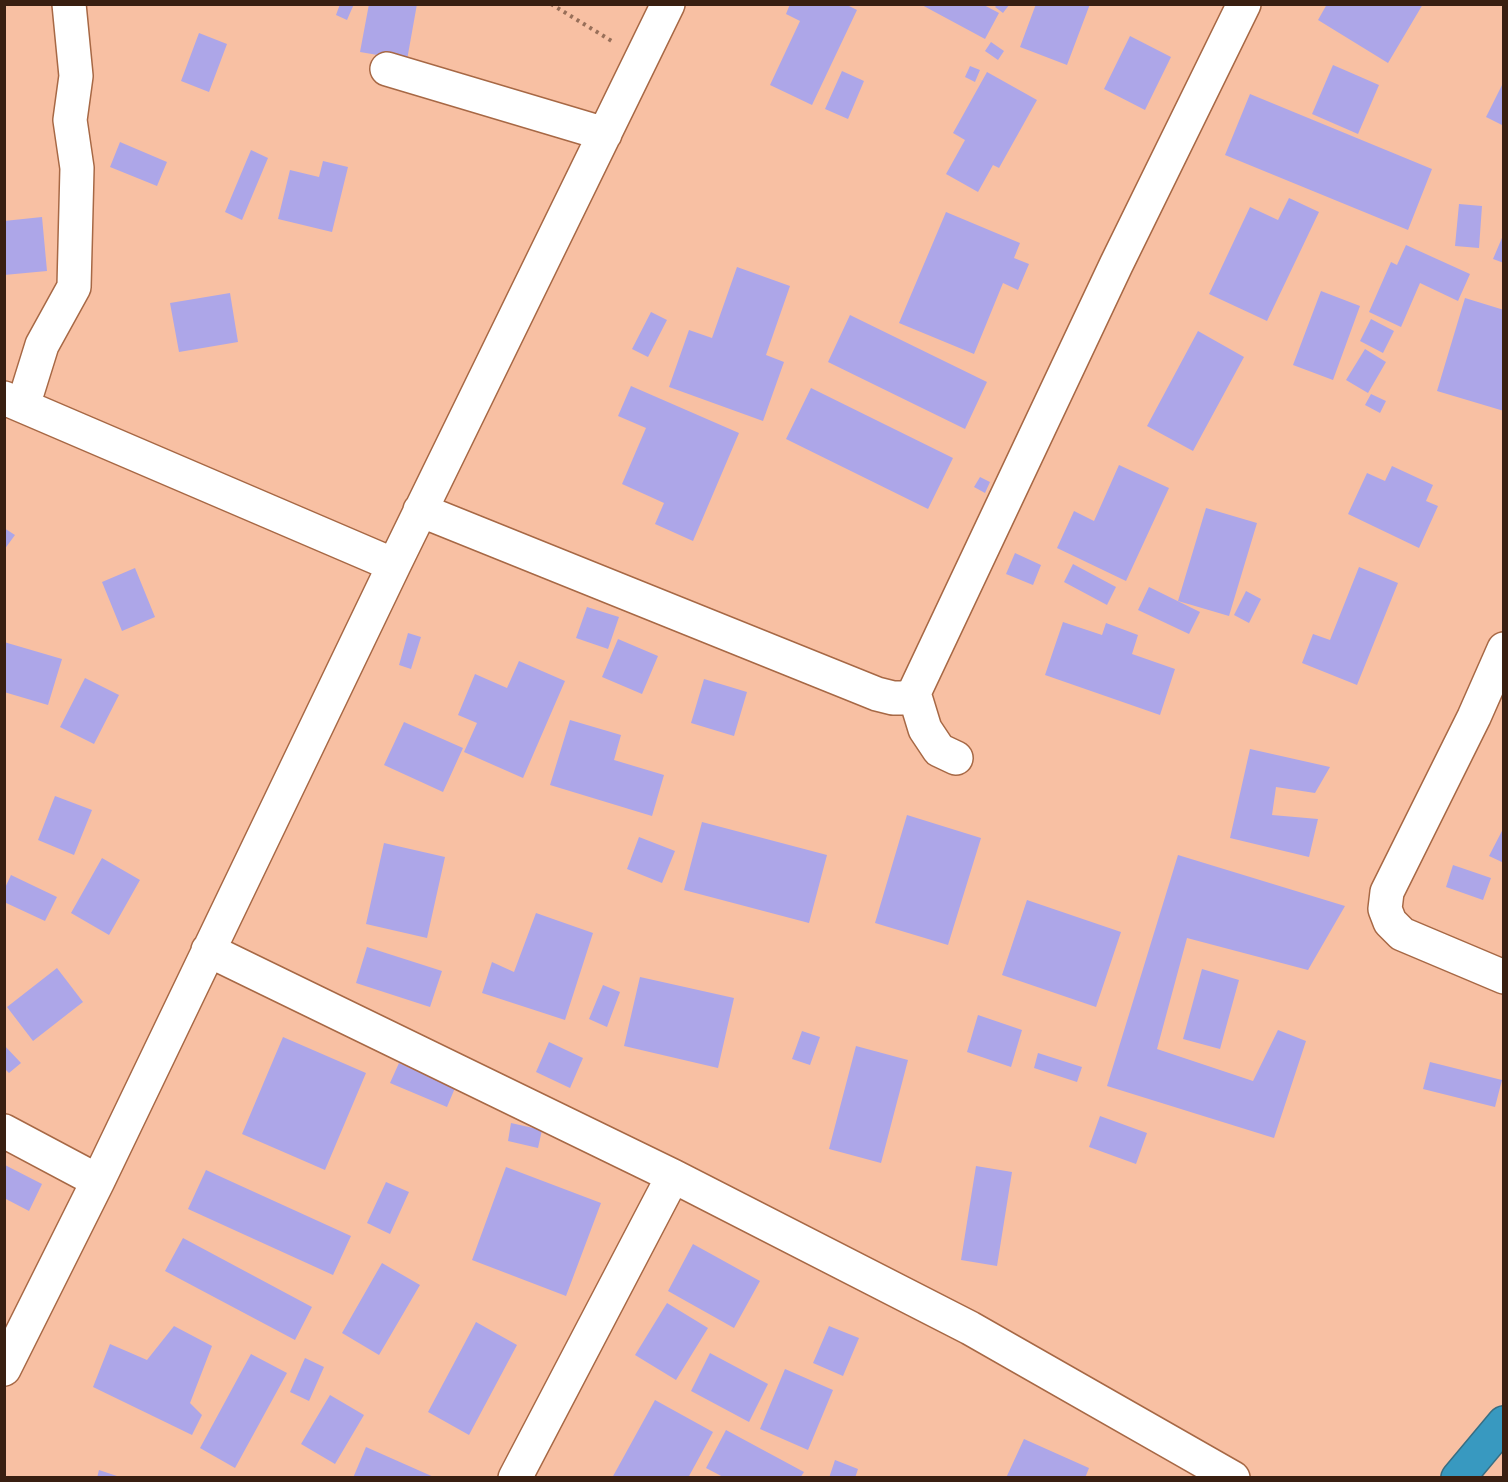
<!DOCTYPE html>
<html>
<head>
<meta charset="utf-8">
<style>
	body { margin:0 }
	#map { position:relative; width:1508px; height:1482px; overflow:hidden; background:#f8c0a3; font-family:Jost,sans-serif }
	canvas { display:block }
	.frame { position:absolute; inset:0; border:6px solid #391f11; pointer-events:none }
</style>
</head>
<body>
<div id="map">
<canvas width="1508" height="1482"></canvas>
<div class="frame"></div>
</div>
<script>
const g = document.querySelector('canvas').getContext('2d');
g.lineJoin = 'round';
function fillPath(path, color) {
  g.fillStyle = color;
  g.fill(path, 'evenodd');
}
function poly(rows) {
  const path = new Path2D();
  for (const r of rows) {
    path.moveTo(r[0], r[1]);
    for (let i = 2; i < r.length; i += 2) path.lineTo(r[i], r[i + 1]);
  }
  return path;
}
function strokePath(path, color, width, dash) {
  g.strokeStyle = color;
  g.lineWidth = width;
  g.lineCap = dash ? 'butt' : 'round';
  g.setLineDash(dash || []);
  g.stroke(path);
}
const building = poly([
	[340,4,354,4,347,20,336,15],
	[369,4,417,4,407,60,360,52],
	[790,4,845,4,857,10,812,105,770,85,800,21,786,14],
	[920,4,982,4,999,13,985,39],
	[1036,4,1090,4,1067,65,1020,47],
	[1327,4,1423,4,1388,63,1318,20],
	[997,5,1009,5,1003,13,995,7],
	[199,33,227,44,209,92,181,81],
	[1130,36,1171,57,1145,110,1104,89],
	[991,42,1004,51,998,60,985,51],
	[1333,65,1379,85,1358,134,1312,114],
	[970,66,980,70,975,82,965,77],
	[842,71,864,81,848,119,825,109],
	[987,72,1037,100,999,168,993,165,978,192,946,174,965,140,953,133],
	[1504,81,1504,126,1486,117],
	[1250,94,1432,169,1408,230,1225,155],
	[120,142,167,162,157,186,110,167],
	[251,150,268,158,242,220,225,212],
	[323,161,348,167,332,232,278,219,290,170,319,177],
	[1289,198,1319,212,1267,321,1209,294,1250,207,1278,220],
	[1459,204,1482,206,1479,248,1455,246],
	[946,212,1020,243,1014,258,1029,264,1018,290,1003,283,974,354,899,323],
	[42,217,47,271,4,275,4,221],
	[1504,233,1504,263,1493,259],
	[1406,245,1470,274,1458,301,1420,283,1401,327,1369,312,1391,262,1397,265],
	[737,267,790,286,766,355,784,362,763,421,669,387,689,330,712,338],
	[1321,291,1360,306,1333,380,1293,365],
	[230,293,238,342,179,352,170,303],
	[1465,298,1504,310,1504,411,1437,391],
	[651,312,667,320,648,357,632,349],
	[850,315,987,382,965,429,828,362],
	[1371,319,1394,331,1383,353,1360,341],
	[1198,331,1244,357,1193,451,1147,426],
	[1365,349,1386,362,1368,393,1346,380],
	[631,386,739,433,693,541,655,524,664,503,622,484,646,428,618,416],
	[811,388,953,458,928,509,786,439],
	[1371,394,1386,401,1380,413,1365,405],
	[1119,465,1169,488,1126,581,1057,548,1074,511,1094,521],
	[1392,466,1433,485,1426,501,1438,506,1419,548,1348,514,1367,473,1385,481],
	[980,477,990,482,985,493,974,487],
	[1206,508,1257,523,1229,616,1178,601],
	[4,528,15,535,4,550],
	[1015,553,1041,565,1033,585,1006,574],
	[1073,564,1116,587,1107,605,1064,582],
	[1359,567,1398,583,1357,685,1302,663,1313,634,1330,640],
	[135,568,155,617,122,631,102,582],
	[1149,587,1200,612,1189,634,1138,610],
	[1246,591,1261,599,1249,623,1234,615],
	[587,607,619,617,608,649,576,638],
	[1063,622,1102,635,1106,623,1138,635,1132,654,1175,669,1160,715,1045,675],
	[408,633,421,637,411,669,399,665],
	[618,639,658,656,642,694,602,677],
	[4,642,62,659,48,705,4,692],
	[519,661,565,681,523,778,464,752,477,723,458,715,475,674,507,688],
	[85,678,119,695,94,744,60,727],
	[704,679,747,692,734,736,691,723],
	[570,720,621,735,614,760,664,775,652,816,550,785],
	[404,722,463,748,443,792,384,765],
	[1250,749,1330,767,1315,793,1276,787,1272,815,1318,819,1309,857,1230,838],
	[55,796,92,810,74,855,38,840],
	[907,815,981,838,948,945,875,923],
	[702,822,827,855,809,923,684,890],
	[1504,827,1504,863,1489,856],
	[639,837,675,851,662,883,627,869],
	[384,843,445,857,427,938,366,924],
	[1178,855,1345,906,1308,970,1187,938,1157,1049,1253,1081,1278,1030,1306,1041,1274,1138,1107,1086],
	[102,858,140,880,109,935,71,913],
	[1453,865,1491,878,1483,900,1446,887],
	[11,875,57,897,45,921,4,902,4,890],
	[1027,900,1121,932,1096,1007,1002,975],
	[536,913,593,933,565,1020,482,993,492,962,514,972],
	[367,947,442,971,430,1007,356,983],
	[57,968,83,1002,33,1041,7,1007],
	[1202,969,1239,980,1220,1049,1183,1039],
	[640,977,734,998,718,1068,624,1046],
	[603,985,620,992,607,1027,589,1019],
	[978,1015,1022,1030,1011,1067,967,1052],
	[802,1031,820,1037,810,1065,792,1059],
	[283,1037,366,1073,325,1170,242,1134],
	[549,1042,583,1058,570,1088,536,1072],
	[4,1045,21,1063,9,1073,4,1068],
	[856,1046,908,1060,881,1163,829,1149],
	[1038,1053,1082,1067,1077,1082,1034,1068],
	[1430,1062,1502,1080,1495,1107,1423,1089],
	[399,1063,455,1088,447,1107,390,1083],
	[1100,1116,1147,1133,1136,1164,1089,1147],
	[511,1123,542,1130,538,1148,508,1141],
	[5,1165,42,1184,29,1211,4,1198],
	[976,1166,1012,1172,997,1266,961,1260],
	[506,1167,601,1203,566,1296,472,1260],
	[206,1170,351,1236,333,1275,188,1209],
	[386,1182,409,1192,390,1234,367,1223],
	[183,1238,312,1307,295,1340,165,1271],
	[693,1244,760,1281,734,1328,668,1291],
	[382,1263,420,1285,379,1355,342,1333],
	[667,1303,708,1328,676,1380,635,1355],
	[476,1322,517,1345,469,1435,428,1412],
	[174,1326,212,1346,190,1403,202,1415,192,1435,93,1387,110,1344,147,1360],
	[829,1326,859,1338,843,1376,813,1363],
	[710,1353,768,1384,749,1422,691,1391],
	[251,1354,287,1373,235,1468,200,1448],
	[305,1358,324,1367,309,1401,290,1392],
	[785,1369,833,1390,808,1450,760,1429],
	[330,1395,364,1415,335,1464,301,1444],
	[655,1400,713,1432,688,1478,612,1478],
	[726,1430,804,1472,800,1478,725,1478,706,1468],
	[1024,1439,1089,1468,1085,1478,1006,1478],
	[366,1447,436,1478,353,1478],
	[835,1460,858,1469,855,1478,829,1478],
	[99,1470,120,1477,120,1478,97,1478]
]);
const path = poly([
	[551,4,615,43]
]);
const minor = poly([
	[387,69,605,134],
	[4,398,394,565],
	[23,406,42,345,74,287,77,168,70,120,76,76,69,4],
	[420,510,877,694,893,698,905,698,914,693,1116,265,1244,4],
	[1504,649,1474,717,1387,892,1385,909,1390,922,1402,934,1504,977],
	[914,693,925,729,939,750,956,758],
	[208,950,673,1176,970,1328,1233,1478],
	[4,1131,98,1181],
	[4,1369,98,1181,394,565,668,4],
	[515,1478,673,1176]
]);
const highway = poly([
	[1458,1478,1504,1423]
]);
fillPath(building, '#ada6e8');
strokePath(minor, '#a76845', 36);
strokePath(highway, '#386e83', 36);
strokePath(path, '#986f59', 4, [3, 4.5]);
strokePath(minor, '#fff', 33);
strokePath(highway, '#3899c0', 33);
</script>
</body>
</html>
